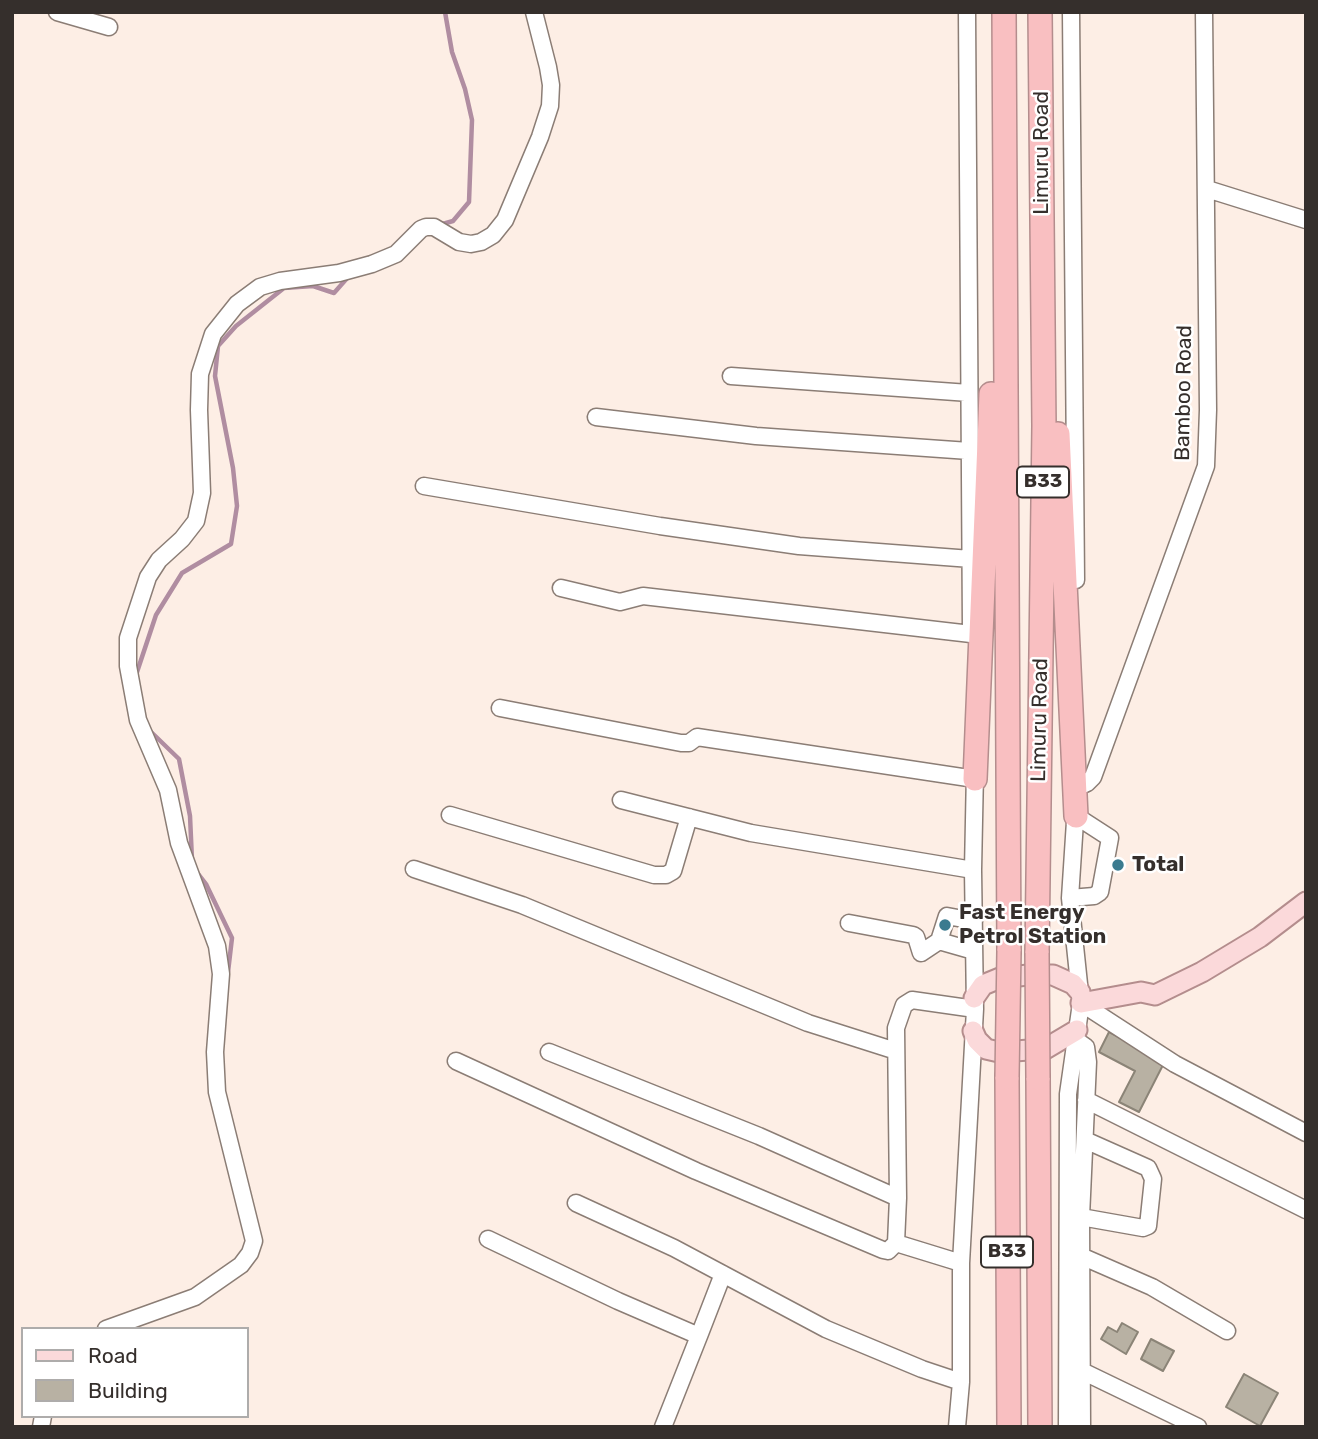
<!DOCTYPE html>
<html>
<head>
<meta charset="utf-8">
<style>
	body { margin:0 }
	#map { position:relative; width:1318px; height:1439px; overflow:hidden; background:#fdeee5; font-family:Rubik,sans-serif }
	canvas { display:block }
	.frame { position:absolute; inset:0; border:14px solid #352f2c; pointer-events:none }
	.legend { position:absolute; left:21px; top:1327px; width:228px; height:91px; box-sizing:border-box; background:#fff; border:2px solid #aeacab; margin:0; padding:9px 12px; list-style:none; font-size:21px; color:#352f2c }
	.legend li { display:flex; align-items:center; gap:14px; height:35px }
	.legend b { width:35px; border:2px solid #aeacab }
</style>
</head>
<body>
<div id="map">
<canvas width="1318" height="1439"></canvas>
<div class="frame"></div>
<ul class="legend">
<li><b style="height:9px;background:#fbd9da"></b>Road</li>
<li><b style="height:19px;background:#b8b1a3"></b>Building</li>
</ul>
</div>
<script>
const g = document.querySelector('canvas').getContext('2d');
g.lineJoin = 'round';
function poly(rows) {
  const path = new Path2D();
  for (const r of rows) {
    path.moveTo(r[0], r[1]);
    for (let i = 2; i < r.length; i += 2) path.lineTo(r[i], r[i + 1]);
  }
  return path;
}
function strokePath(path, color, width, dash) {
  g.strokeStyle = color;
  g.lineWidth = width;
  g.lineCap = dash ? 'butt' : 'round';
  g.setLineDash(dash || []);
  g.stroke(path);
}
function fillPath(path, color) {
  g.fillStyle = color;
  g.fill(path, 'evenodd');
}
function drawText(font, color, halo, rows, align = 'center') {
  g.font = font + ' Rubik,sans-serif';
  g.lineWidth = 5;
  g.setLineDash([]);
  g.textBaseline = 'middle';
  g.strokeStyle = halo;
  g.fillStyle = color;
  for (const [text, x, y, turn = 0] of rows) {
    g.save();
    g.translate(x, y);
    g.rotate((+turn || 0) * Math.PI / 180);
    g.textAlign = isNaN(turn) ? turn : align;
    if (halo) g.strokeText(text, 0, 0);
    g.fillText(text, 0, 0);
    g.restore();
  }
}
const stream = poly([
	[439,225,453,221,469,202,472,120,465,89,452,52,445,12],
	[136,675,156,615,182,573,231,544,237,506,233,468,215,376,218,346,236,326,284,288,313,286,334,293,349,276],
	[148,729,179,759,190,816,192,860],
	[196,871,206,884,232,938,228,972]
]);
const building = poly([
	[1109,1032,1165,1061,1139,1112,1119,1102,1135,1071,1099,1052,1109,1032],
	[1122,1323,1138,1332,1126,1354,1101,1339,1108,1327,1117,1332,1122,1323],
	[1151,1339,1174,1351,1163,1371,1141,1359,1151,1339],
	[1244,1374,1278,1393,1260,1426,1226,1407,1244,1374]
]);
const minor = poly([
	[57,12,109,27],
	[967,12,971,629],
	[1071,12,1076,580],
	[1207,189,1306,220],
	[731,376,969,393],
	[596,417,756,436,969,451],
	[424,486,660,526,799,546,971,559],
	[561,588,620,602,643,596,971,634],
	[500,708,681,743,689,743,697,737,975,779],
	[1076,788,1087,783,1093,777,1206,466,1208,410,1204,12],
	[621,800,751,833,973,870],
	[450,815,654,875,666,875,673,871,689,817],
	[414,869,522,905,808,1023,896,1051],
	[1070,898,1094,896,1100,892,1110,838,1076,816],
	[849,923,913,935,916,937,921,953,939,941,974,951],
	[939,941,947,916,974,921],
	[1081,1003,1175,1064,1306,1133],
	[1076,1040,1086,1047,1088,1062,1081,1217,1082,1427],
	[549,1052,759,1136,898,1198],
	[456,1061,696,1171,883,1250,888,1251,896,1243],
	[1086,1100,1306,1210],
	[576,1203,674,1248,826,1329,922,1369,961,1382],
	[1081,1217,1143,1228,1148,1226,1153,1179,1148,1168,1085,1140],
	[488,1239,618,1301,699,1336,723,1274],
	[1081,1256,1152,1287,1227,1331],
	[961,1263,896,1243,898,1198,896,1028,904,1005,912,1000,975,1009],
	[106,1329,195,1297,241,1265,250,1253,254,1241,217,1092,215,1052,221,974,217,946,179,843,168,790,138,720,128,666,128,638,148,577,159,560,182,539,196,521,202,493,199,410,200,374,213,334,237,304,260,287,280,281,339,273,372,264,396,254,421,229,426,227,434,227,459,242,471,244,481,242,493,235,505,220,540,137,550,106,551,85,548,67,534,12],
	[1082,1371,1198,1427],
	[41,1427,43,1416],
	[663,1427,699,1336],
	[957,1427,961,1382,961,1263,975,1009,973,870,975,771],
	[1067,1427,1068,1094,1081,1003,1070,898,1076,806]
]);
const major = poly([
	[974,998,983,985,1000,978,1028,975,1053,975,1073,984,1080,992],
	[1081,1003,1141,992,1155,995,1202,972,1260,937,1306,902],
	[973,1031,977,1040,986,1049,999,1052,1045,1049,1077,1030]
]);
const highway = poly([
	[1004,12,1009,951],
	[1058,434,1076,816],
	[975,779,991,394],
	[1037,953,1044,426,1040,12],
	[1007,1077,1009,1427],
	[1038,1078,1040,1427]
]);
const highwayBridge = poly([
	[1037,953,1038,1078],
	[1007,1077,1009,951]
]);
const markers = [
	[1118,865,7,"#3b7b8f"],
	[945,925,7,"#3b7b8f"]
];
const shields = [
	[1043,482,52],
	[1007,1252,52]
];
const shieldNames = [
	["B33",1043,482],
	["B33",1007,1252]
];
const streetNames = [
	["Limuru Road",1042,153,-90],
	["Bamboo Road",1184,393,-89],
	["Limuru Road",1040,720,-89]
];
const poiNames = [
	["Total",1132,865],
	["Fast Energy",959,913],
	["Petrol Station",959,937]
];
strokePath(stream, '#b08da1', 4.5);
fillPath(building, '#b8b1a3');
strokePath(building, '#8b8477', 2);
strokePath(minor, '#8b7d75', 19);
strokePath(major, '#b48d8d', 23);
strokePath(highway, '#b48d8d', 26);
strokePath(minor, '#fff', 16);
strokePath(major, '#fbd9da', 19);
strokePath(highway, '#f9bfc1', 23);
strokePath(highwayBridge, '#b48d8d', 26, []);
strokePath(highwayBridge, '#f9bfc1', 23);
for (const [x, y, r, color] of markers) {
  const dot = new Path2D();
  dot.arc(x, y, r, 0, 2 * Math.PI);
  g.fillStyle = color;
  g.fill(dot);
  strokePath(dot, '#fff', 2.5);
}
for (const [x, y, w] of shields) {
  const box = new Path2D();
  box.roundRect(x - w / 2, y - 15.5, w, 31, 5);
  g.fillStyle = '#fff';
  g.fill(box);
  strokePath(box, '#352f2c', 2);
}
drawText('bold 19px', '#352f2c', null, shieldNames);
drawText('21px', '#352f2c', '#fff', streetNames);
drawText('bold 21px', '#352f2c', '#fff', poiNames, 'left');
</script>
</body>
</html>
